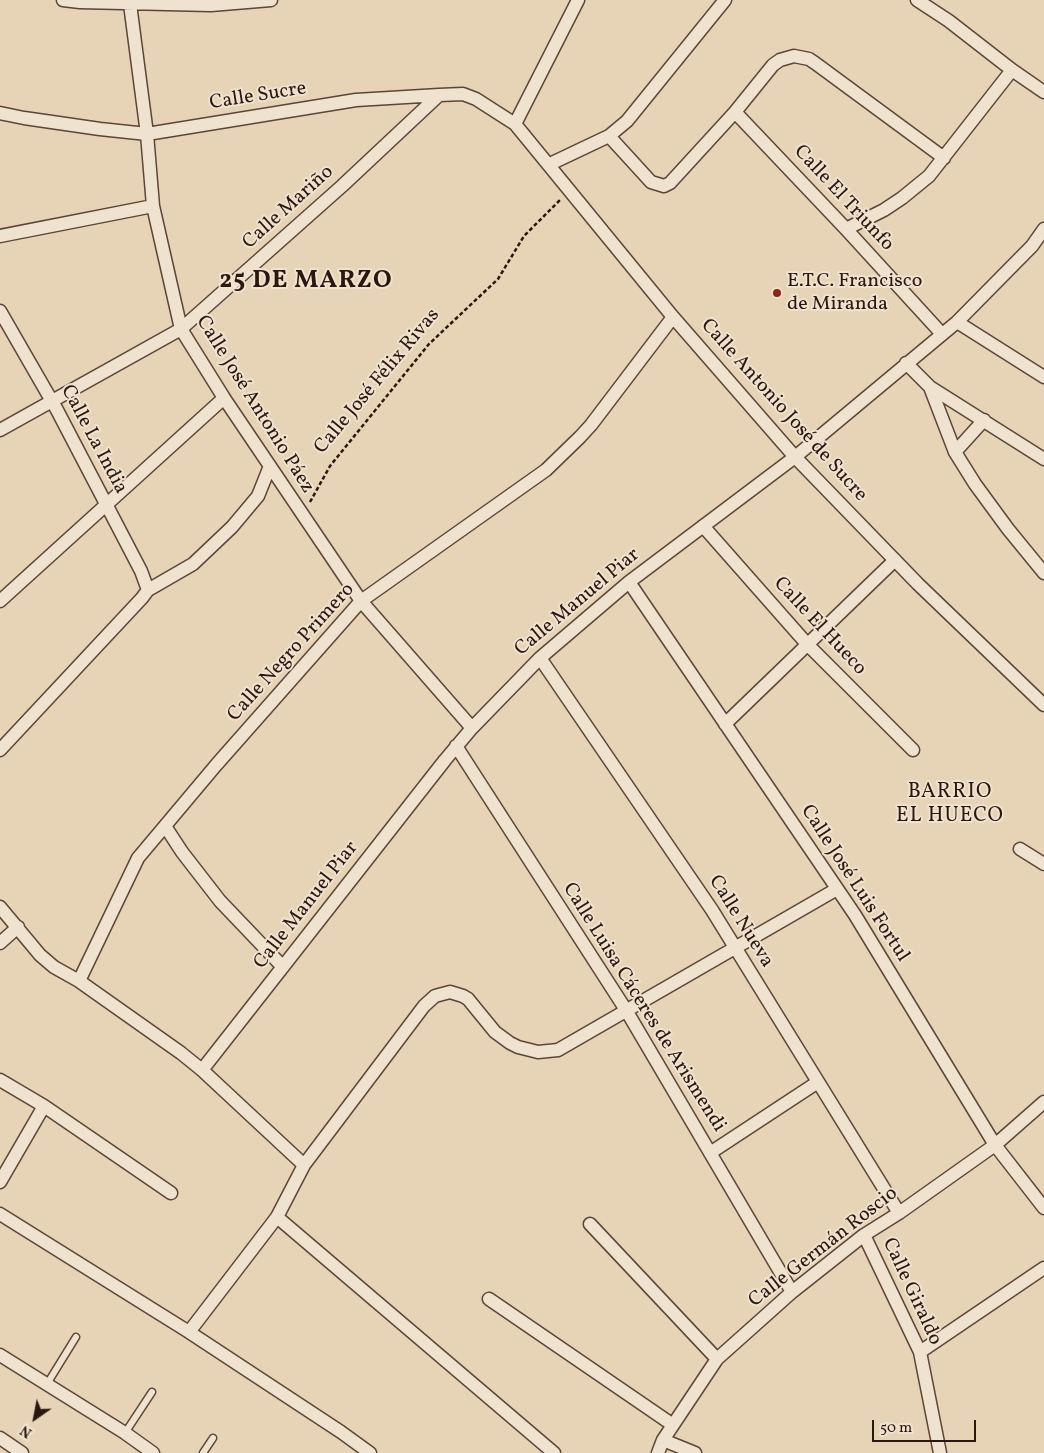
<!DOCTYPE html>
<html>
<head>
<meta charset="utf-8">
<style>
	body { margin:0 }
	#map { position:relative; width:1044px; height:1453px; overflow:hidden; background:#e7d3b5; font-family:Vollkorn,serif }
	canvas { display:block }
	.north { position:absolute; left:10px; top:1393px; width:50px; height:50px; -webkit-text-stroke:4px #efe2cf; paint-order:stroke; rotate:213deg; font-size:14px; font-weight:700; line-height:20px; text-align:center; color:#2c170e }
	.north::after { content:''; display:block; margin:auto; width:18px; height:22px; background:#2c170e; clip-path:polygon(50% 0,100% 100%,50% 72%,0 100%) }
	.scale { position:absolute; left:872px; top:1420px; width:104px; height:22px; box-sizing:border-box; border:2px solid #2c170e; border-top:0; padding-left:6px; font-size:15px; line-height:18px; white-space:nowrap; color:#2c170e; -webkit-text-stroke:4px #efe2cf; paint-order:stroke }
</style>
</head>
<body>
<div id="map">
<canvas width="1044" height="1453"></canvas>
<div class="north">N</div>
<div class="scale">50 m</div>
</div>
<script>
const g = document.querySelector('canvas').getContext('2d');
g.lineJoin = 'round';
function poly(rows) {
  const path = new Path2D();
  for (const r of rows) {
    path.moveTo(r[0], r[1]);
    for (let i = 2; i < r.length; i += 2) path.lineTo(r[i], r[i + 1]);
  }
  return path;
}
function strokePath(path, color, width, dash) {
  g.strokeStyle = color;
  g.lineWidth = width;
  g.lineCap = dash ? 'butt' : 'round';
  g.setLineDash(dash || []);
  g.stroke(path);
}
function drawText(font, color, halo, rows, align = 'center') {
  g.font = font + ' Vollkorn,serif';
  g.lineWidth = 4;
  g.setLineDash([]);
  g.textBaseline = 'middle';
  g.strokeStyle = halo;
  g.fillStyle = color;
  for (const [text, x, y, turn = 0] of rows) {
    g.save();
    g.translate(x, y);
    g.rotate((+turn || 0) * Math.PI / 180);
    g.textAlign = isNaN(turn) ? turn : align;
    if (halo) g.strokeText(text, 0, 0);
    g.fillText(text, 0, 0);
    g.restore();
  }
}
const path = poly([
	[310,502,330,466,429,344,498,279,524,236,560,200]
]);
const service = poly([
	[47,1384,76,1337],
	[125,1433,152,1392],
	[203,1453,213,1438]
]);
const minor = poly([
	[63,0,80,2,211,5,271,0],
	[917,0,949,21,1012,70,1044,92],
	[130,4,147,134,153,206,181,329,224,398,361,601,472,728],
	[735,112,846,229,942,334],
	[0,113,24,118,100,129,147,134,356,100,439,95,463,94,476,99,515,124,673,317,795,457,918,584,1044,705],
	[515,124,578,0],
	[609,136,651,182,664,186,670,183,735,112,773,65,780,60,794,56,809,59,815,63,944,158],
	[550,164,609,136,627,121,725,0],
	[846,229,884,210,902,198,929,176,1012,70],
	[0,236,153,206],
	[0,311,57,410,141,571,148,590],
	[957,322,1044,377],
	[906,363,930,387,1044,459],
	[930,387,955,452,975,484,1008,529,1044,573],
	[0,430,181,329,342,186,439,95],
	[955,452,984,420],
	[703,526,807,644,913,750],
	[629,582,855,915,995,1145,1044,1208],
	[0,601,224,398],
	[540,658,712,910,899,1213],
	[725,724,895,560],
	[456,746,626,1010,792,1292],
	[0,750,142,598,148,590,193,564,232,527,258,496,270,466],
	[165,826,182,852,220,901,283,967],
	[1020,849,1044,864],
	[0,907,40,955,54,967,79,981,181,1053,202,1070,304,1165],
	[0,943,18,927],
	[79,981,138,858,217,764,361,601,546,470,580,437,591,425,673,317],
	[202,1070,445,760,472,728,540,658,629,582,795,457,957,322,1032,246,1044,229],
	[0,1080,44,1106,171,1193],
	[710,1153,818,1082],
	[0,1182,44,1106],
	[0,1214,189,1332,341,1432,370,1453],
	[277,1217,554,1453],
	[590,1224,717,1359],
	[864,1235,920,1352,940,1453],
	[489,1299,673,1425],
	[189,1332,277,1217,304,1165,424,1006,435,996,450,992,463,996,468,999,495,1032,510,1043,518,1047,538,1052,558,1050,837,889],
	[920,1352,1044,1268],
	[0,1355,125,1433,153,1453],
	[0,1438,22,1453],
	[663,1440,695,1453],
	[658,1453,663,1440,717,1359,792,1292,864,1235,899,1213,995,1145,1044,1102]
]);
const markers = [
	[777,293,5,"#8f2418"]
];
const streetNames = [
	["Calle Sucre",258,97,-9],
	["Calle El Triunfo",843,199,47],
	["Calle Mariño",289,208,-42],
	["Calle José Félix Rivas",378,382,-50],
	["Calle José Antonio Páez",254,405,58],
	["Calle Antonio José de Sucre",783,411,48],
	["Calle La India",93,440,62],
	["Calle Manuel Piar",578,603,-40],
	["Calle El Hueco",819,627,47],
	["Calle Negro Primero",292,653,-48],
	["Calle José Luis Fortul",854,884,57],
	["Calle Manuel Piar",307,906,-52],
	["Calle Nueva",740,922,58],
	["Calle Luisa Cáceres de Arismendi",643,1008,58],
	["Calle Germán Roscio",824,1248,-38],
	["Calle Giraldo",911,1292,65]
];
const poiNames = [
	["E.T.C. Francisco",787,282],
	["de Miranda",787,305]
];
const neighbourhoodNames = [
	["BARRIO",950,793],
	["EL HUECO",950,817]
];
const districtNames = [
	["25 DE MARZO",306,282]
];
strokePath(service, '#5b4638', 9);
strokePath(minor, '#5b4638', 15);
strokePath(path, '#2c170e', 2.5, [4, 2.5]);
strokePath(service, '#efe2cf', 6);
strokePath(minor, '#efe2cf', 12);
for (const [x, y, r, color] of markers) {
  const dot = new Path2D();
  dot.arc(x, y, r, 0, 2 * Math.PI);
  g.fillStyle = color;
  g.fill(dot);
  strokePath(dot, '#efe2cf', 2);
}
drawText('20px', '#2c170e', '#efe2cf', streetNames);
drawText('20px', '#2c170e', '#efe2cf', poiNames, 'left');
g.letterSpacing = '1px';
drawText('21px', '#2c170e', '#efe2cf', neighbourhoodNames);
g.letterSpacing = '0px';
g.letterSpacing = '1px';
drawText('bold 25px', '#2c170e', '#efe2cf', districtNames);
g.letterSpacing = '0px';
</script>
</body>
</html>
